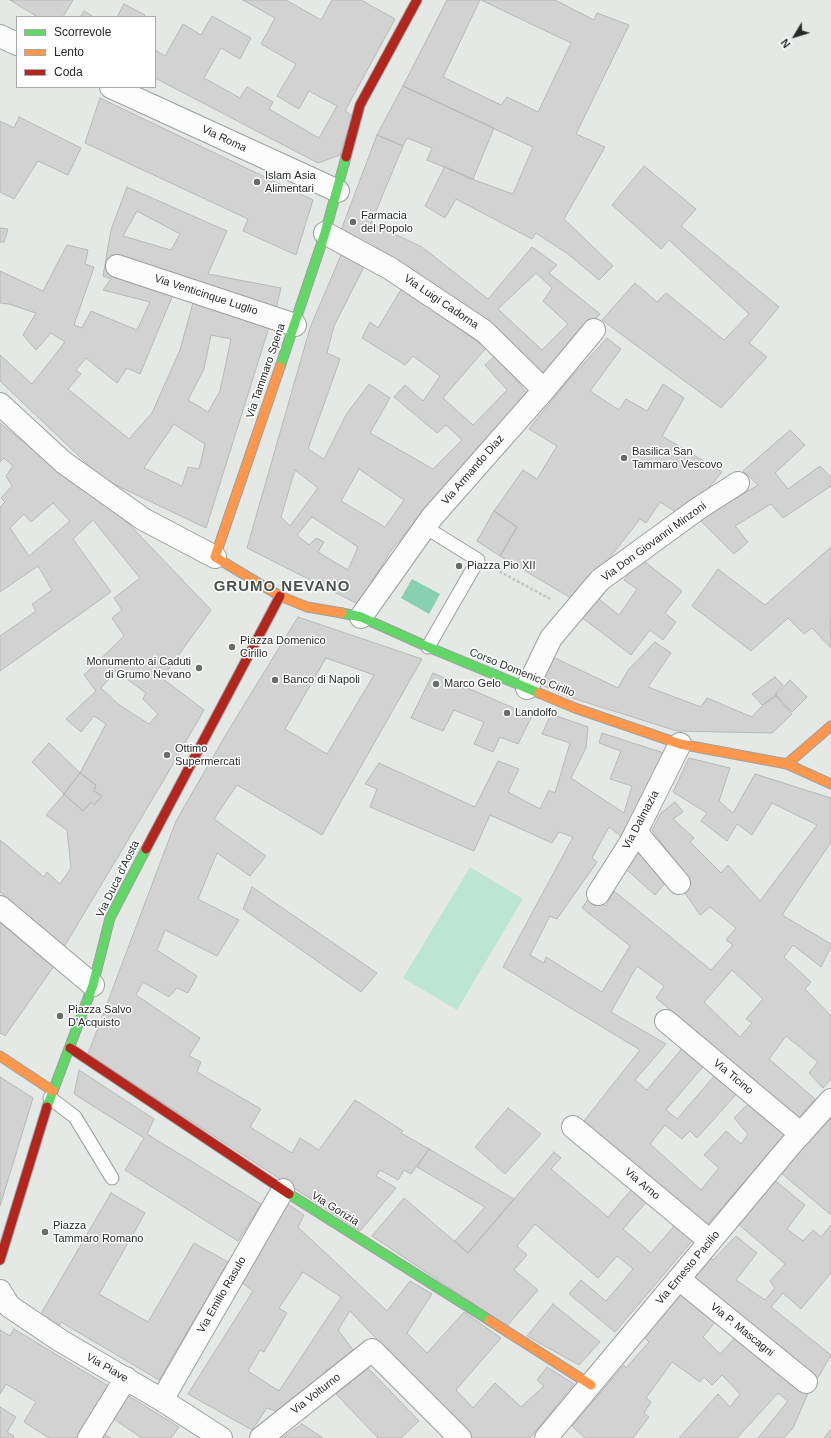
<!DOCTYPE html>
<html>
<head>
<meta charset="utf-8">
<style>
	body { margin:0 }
	#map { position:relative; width:831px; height:1438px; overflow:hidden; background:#e4e9e6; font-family:Helvetica,sans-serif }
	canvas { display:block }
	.legend { position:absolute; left:16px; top:16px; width:140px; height:72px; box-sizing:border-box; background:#fff; border:1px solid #a8aaa9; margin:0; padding:5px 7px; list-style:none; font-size:12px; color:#262a28 }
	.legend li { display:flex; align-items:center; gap:8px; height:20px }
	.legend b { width:20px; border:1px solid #a8aaa9 }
	.north { position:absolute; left:775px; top:16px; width:40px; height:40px; -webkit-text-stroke:3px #fff; paint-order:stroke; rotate:232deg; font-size:11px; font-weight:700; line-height:16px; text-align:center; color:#262a28 }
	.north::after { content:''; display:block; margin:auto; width:14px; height:18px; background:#262a28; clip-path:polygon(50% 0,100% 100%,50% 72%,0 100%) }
</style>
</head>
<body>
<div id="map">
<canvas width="831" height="1438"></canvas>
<ul class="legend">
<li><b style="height:5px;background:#63d668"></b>Scorrevole</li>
<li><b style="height:5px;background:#ff974d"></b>Lento</li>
<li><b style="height:5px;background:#b3261e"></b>Coda</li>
</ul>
<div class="north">N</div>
</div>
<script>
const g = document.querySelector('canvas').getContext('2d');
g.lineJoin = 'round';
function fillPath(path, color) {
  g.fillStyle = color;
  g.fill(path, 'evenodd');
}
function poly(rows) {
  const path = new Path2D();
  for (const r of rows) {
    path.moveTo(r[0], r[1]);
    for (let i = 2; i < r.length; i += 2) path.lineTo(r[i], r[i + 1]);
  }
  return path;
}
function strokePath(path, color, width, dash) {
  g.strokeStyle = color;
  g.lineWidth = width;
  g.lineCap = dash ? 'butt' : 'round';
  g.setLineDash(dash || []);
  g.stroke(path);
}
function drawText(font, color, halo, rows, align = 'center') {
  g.font = font + ' Helvetica,sans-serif';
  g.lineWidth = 3;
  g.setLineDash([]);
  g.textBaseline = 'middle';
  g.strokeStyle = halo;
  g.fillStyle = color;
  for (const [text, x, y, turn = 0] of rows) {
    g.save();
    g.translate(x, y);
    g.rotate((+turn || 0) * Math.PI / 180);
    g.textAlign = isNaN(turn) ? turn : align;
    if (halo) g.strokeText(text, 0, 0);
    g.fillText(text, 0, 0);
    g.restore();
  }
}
const green = poly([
	[470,867,523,899,457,1010,403,978]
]);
const water = poly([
	[412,579,440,594,429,614,401,598]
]);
const building = poly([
	[10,0,73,0,63,17,38,17,10,0],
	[243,0,286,0,321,20,332,0,361,0,395,19,345,111,353,116,340,155,318,163,155,78,155,50,165,56,183,24,201,35,212,16,251,38,240,59,221,48,204,78,240,98,247,87,273,102,269,109,319,138,337,106,309,91,299,109,277,96,296,64,261,44,275,18,243,0],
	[447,0,480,0,443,77,501,105,507,97,538,112,571,43,481,0,555,0,594,20,597,13,629,25,576,134,605,147,564,219,613,266,599,280,568,254,536,233,532,239,456,199,445,218,425,206,445,166,466,177,513,194,533,147,403,86,447,0],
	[124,4,145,15,144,17,117,17,124,4],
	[84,11,94,17,80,17,84,11],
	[403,86,494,128,473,179,427,160,432,148,407,138,403,146,377,135,403,86],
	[100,98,313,200,296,255,243,231,248,219,85,143,100,98],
	[19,117,81,148,68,175,38,161,14,199,0,192,0,121,14,128,19,117],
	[377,135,403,146,371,223,422,247,488,299,532,247,557,265,549,273,600,314,538,378,340,233,377,135],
	[536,273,552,288,543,301,568,324,542,350,498,309,536,273],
	[644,166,696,209,681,226,779,307,749,343,767,357,721,408,602,320,635,283,657,302,666,293,724,340,749,314,669,240,661,249,612,205,644,166],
	[127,187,227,231,208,274,281,288,275,312,113,256,110,268,175,290,140,374,127,368,117,383,86,358,76,370,81,374,68,389,129,439,152,413,180,350,194,299,270,324,206,528,103,479,0,381,0,355,32,384,65,342,51,333,36,350,23,335,36,313,9,304,0,303,0,271,43,291,67,245,88,250,85,264,94,267,74,325,82,328,91,311,137,330,150,302,103,290,111,279,103,276,111,230,127,187],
	[137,211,180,234,171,250,123,236,137,211],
	[211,335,231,339,220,391,208,412,188,400,204,369,211,335],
	[174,424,205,444,199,469,188,467,182,486,144,468,174,424],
	[0,228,8,229,4,242,0,242,0,228],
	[341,255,364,267,334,326,327,353,340,359,308,449,324,459,346,415,369,384,390,398,370,433,433,469,462,440,446,425,437,433,394,397,405,385,423,401,440,376,413,356,405,365,362,338,370,322,378,328,402,288,486,348,443,398,473,425,507,390,485,365,496,355,530,397,452,478,392,549,358,604,247,548,310,328,341,255],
	[359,469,404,500,385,527,341,501,359,469],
	[295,470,318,488,290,526,281,517,295,470],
	[312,517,358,547,348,570,318,552,324,542,316,538,309,545,297,535,312,517],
	[607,338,621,349,590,391,619,410,626,399,647,411,663,384,684,398,662,436,722,472,693,506,681,515,660,502,646,523,640,519,576,601,500,556,517,527,494,511,523,470,537,479,557,446,529,429,566,383,607,338],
	[0,423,48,462,109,503,211,610,162,678,204,710,162,783,64,947,0,892,0,840,44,877,47,872,60,884,71,868,67,830,46,815,64,794,83,811,91,802,94,805,102,796,94,791,96,785,80,773,106,724,94,716,81,732,66,719,96,691,84,675,124,636,112,618,122,610,114,598,140,578,93,520,73,539,111,592,0,671,0,636,36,611,32,604,52,590,38,566,0,592,0,507,5,502,1,498,12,486,6,476,13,466,4,458,0,462,0,423],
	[53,503,70,521,29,556,10,528,24,514,31,522,53,503],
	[116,671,146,693,143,699,158,714,149,724,118,704,101,688,116,671],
	[790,430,805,445,775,473,788,489,820,466,831,477,831,486,783,518,771,504,735,526,748,542,734,554,700,520,758,485,743,471,790,430],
	[494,511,517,527,500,556,477,541,494,511],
	[831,547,831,614,830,615,831,648,812,628,804,634,788,618,751,651,692,606,718,569,765,605,831,547],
	[640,558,682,591,665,613,676,622,663,640,650,630,631,655,580,616,595,596,619,615,637,589,624,580,640,558],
	[298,617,422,659,322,835,237,785,214,819,266,856,250,876,217,853,198,899,239,920,217,956,165,930,157,950,197,976,188,993,177,988,169,997,143,982,136,995,200,1038,189,1056,201,1062,197,1072,261,1109,250,1127,292,1153,300,1138,319,1150,355,1100,403,1131,401,1133,429,1149,411,1174,404,1170,398,1180,380,1170,376,1176,396,1188,360,1231,88,1054,176,821,228,731,298,617],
	[326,658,374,675,327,754,285,729,326,658],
	[655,642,671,653,648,687,701,707,707,698,752,717,761,707,776,696,792,714,772,733,677,731,569,697,537,683,551,656,618,688,628,670,655,642],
	[433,673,532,716,518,744,500,737,493,752,474,744,484,722,454,710,443,731,411,718,433,673],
	[775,677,783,685,776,693,775,696,762,705,752,694,775,677],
	[790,680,807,697,792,712,776,695,790,680],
	[551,714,588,727,586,748,571,778,624,813,632,786,610,779,621,751,599,743,602,733,667,754,627,841,609,827,592,858,597,862,557,919,550,916,530,955,544,963,546,957,602,992,630,946,582,908,590,897,606,906,614,891,711,970,733,945,726,940,736,928,710,907,700,915,683,890,691,883,652,830,661,813,675,802,683,812,673,819,694,838,690,842,721,873,728,865,760,901,817,825,772,803,752,835,737,824,727,841,701,821,707,813,673,792,689,758,730,768,719,801,733,813,755,774,831,798,831,842,782,915,831,944,831,947,821,967,793,945,784,957,811,982,805,989,831,1016,831,1079,823,1088,809,1073,818,1062,786,1036,769,1059,815,1099,799,1118,656,998,664,986,637,966,611,1012,666,1044,635,1080,647,1090,685,1045,706,1063,666,1110,677,1119,716,1074,739,1091,697,1138,690,1131,682,1139,665,1125,650,1144,701,1190,719,1168,704,1155,726,1131,741,1144,748,1134,734,1118,751,1101,787,1132,707,1225,584,1121,640,1050,503,967,573,837,559,832,552,843,490,815,474,851,370,807,377,789,365,784,379,763,475,807,498,761,519,769,508,792,540,809,549,790,555,793,570,743,542,734,551,714],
	[732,970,763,999,746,1019,752,1023,740,1037,704,1002,732,970],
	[49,743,80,773,64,794,32,762,49,743],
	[80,773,96,785,94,791,102,796,94,805,91,802,83,811,64,794,80,773],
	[636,851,668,880,655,895,626,869,636,851],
	[252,887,377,973,361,992,243,909,252,887],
	[0,922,54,966,5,1036,0,1033,0,922],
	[79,1070,154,1119,147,1134,261,1204,238,1241,125,1170,144,1138,74,1094,79,1070],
	[0,1077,33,1098,0,1206,0,1077],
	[508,1108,541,1134,505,1174,475,1147,508,1108],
	[831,1118,831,1215,780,1172,831,1118],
	[429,1149,514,1199,468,1253,455,1241,485,1207,417,1167,429,1149],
	[554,1152,561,1158,551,1169,608,1217,632,1189,647,1201,623,1229,651,1253,675,1225,693,1240,615,1332,569,1294,581,1280,606,1301,633,1269,617,1256,598,1278,535,1224,517,1246,527,1255,514,1270,538,1290,507,1326,372,1236,404,1198,468,1253,554,1152],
	[772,1178,805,1205,787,1229,803,1241,813,1230,821,1237,831,1225,831,1273,801,1309,783,1293,771,1307,831,1355,816,1381,694,1277,709,1257,713,1260,736,1236,757,1253,736,1280,765,1300,775,1288,770,1281,785,1264,737,1223,772,1178],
	[111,1193,145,1213,99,1294,148,1322,194,1243,228,1262,159,1380,61,1322,58,1328,39,1317,111,1193],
	[288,1204,304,1215,298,1227,387,1311,410,1281,432,1294,407,1333,427,1353,464,1312,501,1338,456,1390,473,1408,495,1383,521,1407,544,1386,537,1380,547,1367,574,1384,530,1438,472,1438,350,1311,338,1330,354,1351,333,1374,327,1369,305,1399,298,1394,282,1413,267,1408,252,1430,188,1394,253,1291,241,1282,288,1204],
	[303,1272,341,1297,279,1391,248,1371,260,1350,264,1352,287,1313,279,1308,303,1272],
	[683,1287,720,1316,703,1337,720,1354,741,1331,809,1391,793,1428,784,1438,758,1438,788,1401,778,1393,737,1438,679,1438,718,1394,730,1407,740,1394,722,1375,712,1385,704,1377,700,1382,672,1362,646,1398,651,1402,644,1413,649,1417,633,1438,585,1438,572,1426,624,1365,626,1368,649,1342,643,1336,683,1287],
	[553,1304,600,1342,579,1365,527,1336,553,1304],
	[14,1329,110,1387,79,1438,49,1438,24,1422,36,1402,6,1384,0,1394,0,1330,10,1336,14,1329],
	[368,1368,419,1421,401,1438,378,1438,336,1394,368,1368],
	[127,1395,179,1427,171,1438,142,1438,112,1418,127,1395],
	[0,1407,16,1417,7,1432,14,1436,13,1438,0,1438,0,1407],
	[302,1424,323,1438,282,1438,302,1424],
	[831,1429,831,1438,824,1438,831,1429],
	[104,1434,111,1438,101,1438,104,1434]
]);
const path = poly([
	[495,569,552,600]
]);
const lane = poly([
	[425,527,478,560,428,647],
	[50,1098,75,1117,112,1178]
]);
const street = poly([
	[0,36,17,44],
	[111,87,338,191],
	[325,233,391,269,484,331,544,390],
	[117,266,295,325],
	[0,404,63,462,143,519,215,557],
	[361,617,432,517,544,390,594,330],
	[527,688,551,638,600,580,699,508,738,483],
	[636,832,679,883],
	[598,894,631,842,680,744],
	[0,907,93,985],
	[666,1021,801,1134],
	[573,1127,710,1241],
	[679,1279,806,1382],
	[0,1291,9,1306,61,1341,162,1400,221,1438],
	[162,1400,283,1190],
	[89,1438,126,1378],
	[261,1438,372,1350,460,1438],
	[546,1438,788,1148,831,1100]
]);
const fast = poly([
	[280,367,325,233,346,157],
	[342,613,361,617,428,647,539,693],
	[47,1107,93,985,110,918,146,849],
	[289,1194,489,1320]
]);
const slow = poly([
	[280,367,215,557,280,596,307,607,342,613],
	[539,693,575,708,680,744,787,764,831,784],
	[787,764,831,726],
	[0,1056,53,1091],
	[489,1320,591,1385]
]);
const jam = poly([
	[346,157,360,105,417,0],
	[146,849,280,596],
	[70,1048,289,1194],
	[0,1260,47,1107]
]);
const markers = [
	[257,182,4,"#686d6a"],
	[353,222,4,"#686d6a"],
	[624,458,4,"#686d6a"],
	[459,566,4,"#686d6a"],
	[232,647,4,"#686d6a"],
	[199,668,4,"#686d6a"],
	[275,680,4,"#686d6a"],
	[436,684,4,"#686d6a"],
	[507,713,4,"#686d6a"],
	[167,755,4,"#686d6a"],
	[60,1016,4,"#686d6a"],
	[45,1232,4,"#686d6a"]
];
const streetNames = [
	["Via Roma",224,139,25],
	["Via Venticinque Luglio",206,295,18],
	["Via Luigi Cadorna",441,302,34],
	["Via Tammaro Spena",266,371,-71],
	["Via Armando Diaz",473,470,-49],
	["Via Don Giovanni Minzoni",654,542,-36],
	["Corso Domenico Cirillo",522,673,22],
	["Via Dalmazia",641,820,-62],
	["Via Duca d'Aosta",118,879,-64],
	["Via Ticino",733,1077,40],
	["Via Arno",642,1184,40],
	["Via Gorizia",335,1209,32],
	["Via Ernesto Pacilio",688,1268,-50],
	["Via Emilio Rasulo",222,1295,-60],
	["Via P. Mascagni",742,1330,39],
	["Via Piave",107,1368,30],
	["Via Volturno",316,1394,-38]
];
const poiNames = [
	["Islam Asia",265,176],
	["Alimentari",265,189],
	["Farmacia",361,216],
	["del Popolo",361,229],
	["Basilica San",632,452],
	["Tammaro Vescovo",632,465],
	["Piazza Pio XII",467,566],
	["Piazza Domenico",240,641],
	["Cirillo",240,654],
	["Monumento ai Caduti",191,662,"right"],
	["di Grumo Nevano",191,675,"right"],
	["Banco di Napoli",283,680],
	["Marco Gelo",444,684],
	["Landolfo",515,713],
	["Ottimo",175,749],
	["Supermercati",175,762],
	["Piazza Salvo",68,1010],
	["D'Acquisto",68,1023],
	["Piazza",53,1226],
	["Tammaro Romano",53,1239]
];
const districtNames = [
	["GRUMO NEVANO",282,587]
];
fillPath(green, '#bce6d3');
fillPath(water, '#88d0b2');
fillPath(building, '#d1d2d1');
strokePath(building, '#b7b8b7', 1);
strokePath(lane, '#9ca09e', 15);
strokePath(street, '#9ca09e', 24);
strokePath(fast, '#9ca09e', 11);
strokePath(slow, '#9ca09e', 11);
strokePath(jam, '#9ca09e', 11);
strokePath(path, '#c3c6c5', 2.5, [3, 2]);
strokePath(lane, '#fbfcfb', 13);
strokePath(street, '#fbfcfb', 22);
strokePath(fast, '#63d668', 9);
strokePath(slow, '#ff974d', 9);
strokePath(jam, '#b3261e', 9);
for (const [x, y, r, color] of markers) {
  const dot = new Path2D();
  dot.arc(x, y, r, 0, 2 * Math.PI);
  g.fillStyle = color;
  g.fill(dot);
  strokePath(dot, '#fff', 1.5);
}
drawText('11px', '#262a28', '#fff', streetNames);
drawText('11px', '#262a28', '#fff', poiNames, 'left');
g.letterSpacing = '1px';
drawText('bold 15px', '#47504b', '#fff', districtNames);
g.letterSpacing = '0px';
</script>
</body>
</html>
